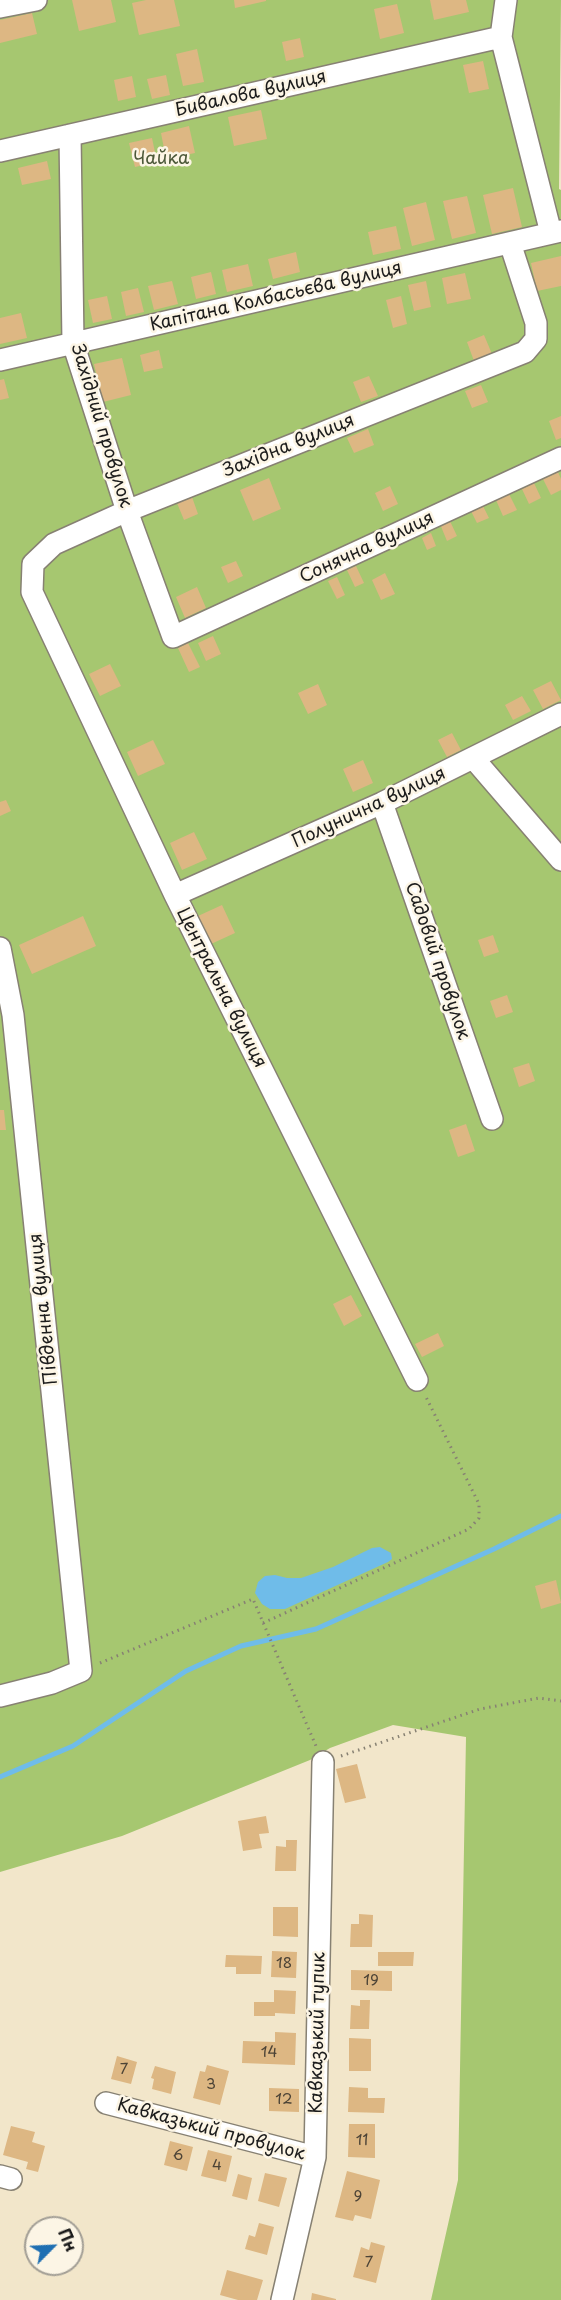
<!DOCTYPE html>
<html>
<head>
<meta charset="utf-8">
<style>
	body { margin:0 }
	#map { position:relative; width:561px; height:2300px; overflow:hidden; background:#f2e6ca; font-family:"Playpen Sans",sans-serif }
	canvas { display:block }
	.north { position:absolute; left:24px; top:2216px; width:60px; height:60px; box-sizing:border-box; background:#fcf5e5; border:2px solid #a29e95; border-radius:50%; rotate:66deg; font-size:16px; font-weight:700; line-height:24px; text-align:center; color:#1c1c1c }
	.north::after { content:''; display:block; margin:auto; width:21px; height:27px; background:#1f6fb2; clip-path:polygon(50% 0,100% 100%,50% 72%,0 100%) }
</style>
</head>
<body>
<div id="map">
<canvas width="561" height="2300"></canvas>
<div class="north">Пн</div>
</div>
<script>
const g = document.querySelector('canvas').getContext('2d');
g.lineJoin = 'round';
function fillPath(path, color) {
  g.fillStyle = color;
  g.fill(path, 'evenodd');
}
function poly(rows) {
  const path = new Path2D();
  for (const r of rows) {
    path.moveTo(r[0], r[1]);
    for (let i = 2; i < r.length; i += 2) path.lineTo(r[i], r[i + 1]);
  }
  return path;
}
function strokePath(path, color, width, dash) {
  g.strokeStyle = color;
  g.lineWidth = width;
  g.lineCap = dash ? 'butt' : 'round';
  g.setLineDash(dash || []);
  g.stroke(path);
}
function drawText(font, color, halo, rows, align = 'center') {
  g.font = font + ' "Playpen Sans",sans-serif';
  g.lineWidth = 5;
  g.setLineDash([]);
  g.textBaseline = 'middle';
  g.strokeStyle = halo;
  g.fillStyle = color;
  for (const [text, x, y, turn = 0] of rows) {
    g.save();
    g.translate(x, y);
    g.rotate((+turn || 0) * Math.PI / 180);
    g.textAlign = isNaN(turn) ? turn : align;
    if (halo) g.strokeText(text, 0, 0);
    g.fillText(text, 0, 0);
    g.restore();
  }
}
const green = poly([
	[0,0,561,0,559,189,561,190,561,2300,431,2300,458,2180,466,1737,393,1725,330,1748,310,1760,122,1836,0,1872]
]);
const water = poly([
	[380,1547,391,1553,392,1559,388,1562,285,1609,270,1609,262,1604,255,1593,258,1582,265,1576,275,1575,287,1578,301,1578,333,1567,372,1548]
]);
const stream = poly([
	[0,1777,73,1746,186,1671,241,1646,316,1629,494,1549,561,1516]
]);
const building = poly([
	[72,0,111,0,116,22,79,31],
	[146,0,174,0,180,26,139,35,132,3],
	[234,0,266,0,266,1,235,8],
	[430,0,466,0,469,12,434,20],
	[397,4,404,33,380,39,374,9],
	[32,13,37,34,0,43,0,20],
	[300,38,304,57,286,61,282,42],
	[197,49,204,82,183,86,176,54],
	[483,61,489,89,469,93,463,65],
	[166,75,170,95,152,99,147,79],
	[132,76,136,97,118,101,114,80],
	[261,110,267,139,234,146,228,117],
	[189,126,195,153,166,159,161,133],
	[152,138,157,162,135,167,129,143],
	[47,161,51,179,22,185,18,168],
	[513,188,522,227,492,234,483,195],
	[467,196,476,233,452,239,443,201],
	[426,202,435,240,412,246,403,208],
	[396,226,401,249,373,255,368,232],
	[296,252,300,272,273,279,268,259],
	[561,256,561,286,537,291,531,263],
	[248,264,253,286,227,292,222,270],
	[211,272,216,294,196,299,191,277],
	[465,273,471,299,447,304,442,278],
	[172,281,178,304,154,310,148,286],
	[426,281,431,307,414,311,408,285],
	[138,288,144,312,126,316,121,292],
	[107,296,112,319,93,323,88,300],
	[401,296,407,324,393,328,386,300],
	[21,313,27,338,0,344,0,318],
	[484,335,492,354,474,361,467,342],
	[159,350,163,368,144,372,140,355],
	[122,358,131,395,103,402,94,364],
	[369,376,378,396,361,402,353,382],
	[4,379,9,398,0,400,0,380],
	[481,385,488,402,472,408,465,391],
	[561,416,561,438,556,440,549,421],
	[368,429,374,445,354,453,347,438],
	[558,472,561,479,561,490,551,495,543,479],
	[269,478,281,509,253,521,240,490],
	[534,483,541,498,529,504,522,489],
	[390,486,398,504,383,511,375,493],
	[509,494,517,510,503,516,496,500],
	[192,497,198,514,184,520,177,503],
	[482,504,489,518,477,523,470,509],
	[449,519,457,536,447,541,440,524],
	[431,533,436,546,427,550,422,538],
	[236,561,243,576,228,583,221,567],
	[356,566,364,583,355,587,347,570],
	[385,573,395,594,381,600,372,580],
	[337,577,345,595,337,599,328,581],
	[197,587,206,608,185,618,176,597],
	[213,636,221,654,206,661,198,643],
	[188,643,200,667,189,672,178,648],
	[110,664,121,686,100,696,89,674],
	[551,681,561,700,543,709,533,690],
	[318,684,327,705,308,714,298,693],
	[522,696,531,711,513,720,505,705],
	[452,733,461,750,447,757,438,740],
	[153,740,165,764,138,776,127,752],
	[363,760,373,783,353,792,343,769],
	[6,800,11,811,0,816,0,802],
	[194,832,207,859,182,870,170,843],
	[222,905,235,933,211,944,198,916],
	[83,916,96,946,32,974,19,945],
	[493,935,499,952,484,957,478,940],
	[507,995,513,1012,496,1018,490,1001],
	[529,1063,535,1081,519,1087,513,1068],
	[0,1110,4,1110,6,1130,0,1130],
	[466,1124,475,1151,458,1157,449,1130],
	[351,1295,362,1316,344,1326,333,1304],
	[438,1333,444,1346,422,1357,415,1344],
	[556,1580,561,1603,541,1609,535,1586],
	[357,1764,366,1798,345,1803,336,1769],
	[266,1816,269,1833,259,1834,262,1848,243,1851,238,1821],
	[286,1840,297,1840,296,1871,275,1871,276,1846,286,1847],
	[273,1907,298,1907,298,1937,273,1936],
	[359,1914,373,1915,372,1947,350,1947,351,1924,359,1924],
	[272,1951,297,1952,296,1978,271,1977],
	[378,1952,414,1952,413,1966,378,1966],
	[226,1955,262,1956,261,1974,236,1974,236,1967,225,1967],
	[351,1970,392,1971,392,1991,351,1990],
	[274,1990,296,1991,295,2014,275,2013,275,2016,254,2016,254,2002,274,2002],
	[360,2000,370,2000,369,2029,350,2029,351,2005,360,2006],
	[275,2032,296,2033,295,2065,242,2063,243,2041,275,2042],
	[349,2038,371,2039,371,2071,349,2071],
	[117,2056,137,2062,131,2084,111,2079],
	[207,2065,229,2071,220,2105,193,2098,200,2071,205,2072],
	[155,2066,176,2072,171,2094,152,2089,154,2079,151,2078],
	[349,2087,368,2088,368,2098,385,2098,384,2113,348,2112],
	[269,2088,299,2089,299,2112,269,2111],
	[349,2124,375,2124,375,2158,348,2157],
	[11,2126,35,2132,32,2142,45,2146,38,2172,26,2169,28,2162,3,2155],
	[170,2141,193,2147,187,2171,164,2165],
	[208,2150,232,2156,226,2182,201,2176],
	[347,2171,380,2180,371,2219,355,2215,353,2221,335,2217],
	[265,2173,287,2178,279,2207,258,2201],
	[238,2174,252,2178,247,2200,232,2196],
	[259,2223,274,2227,267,2255,245,2249,249,2235,255,2237],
	[371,2242,385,2246,376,2283,353,2277,361,2247,369,2250],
	[227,2270,263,2280,257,2300,238,2300,220,2295],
	[312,2293,336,2299,336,2300,311,2300]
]);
const path = poly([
	[263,1623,469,1529,479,1518,479,1504,425,1395],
	[100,1663,253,1599,316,1746],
	[341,1756,480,1709,539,1698,561,1701]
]);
const minor = poly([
	[506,0,501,37,551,233],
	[0,7,36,0],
	[70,135,73,343,127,511,173,637,561,458],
	[0,151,501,37],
	[0,360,561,231],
	[474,759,561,860],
	[382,803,492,1119],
	[175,895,382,803,561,714],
	[0,948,13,1015,81,1671,52,1683,0,1696],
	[417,1380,175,895,32,592,33,564,54,544,127,511,525,352,536,339,536,323,510,243],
	[106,2103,315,2157],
	[0,2176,11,2179],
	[282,2300,315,2157,323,1762]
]);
const numberNames = [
	["18",284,1964],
	["19",371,1981],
	["14",269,2053],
	["7",124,2070],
	["3",211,2085],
	["12",284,2100],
	["11",362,2141],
	["6",178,2156],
	["4",217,2166],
	["9",358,2197],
	["7",369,2263]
];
const streetNames = [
	["Бивалова вулиця",251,94,-13],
	["Капітана Колбасьєва вулиця",276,297,-13],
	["Західний провулок",101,426,73],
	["Західна вулиця",289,446,-22],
	["Сонячна вулиця",367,548,-25],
	["Полунична вулиця",369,808,-25],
	["Садовий провулок",437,961,71],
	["Центральна вулиця",221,988,63],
	["Південна вулиця",44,1309,-96],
	["Кавказький тупик",318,2033,-89],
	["Кавказький провулок",211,2130,15]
];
const parkNames = [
	["Чайка",161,159]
];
fillPath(green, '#a6c770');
fillPath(water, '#6fbce9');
strokePath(stream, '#6fbce9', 5);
fillPath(building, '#ddb783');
strokePath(minor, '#878173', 24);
strokePath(path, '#878173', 3, [1.5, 4.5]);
strokePath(minor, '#fff', 21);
drawText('15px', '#4c4336', null, numberNames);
drawText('18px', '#1c1c1c', '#fcf5e5', streetNames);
drawText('18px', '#4c5839', '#fcf5e5', parkNames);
</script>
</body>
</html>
